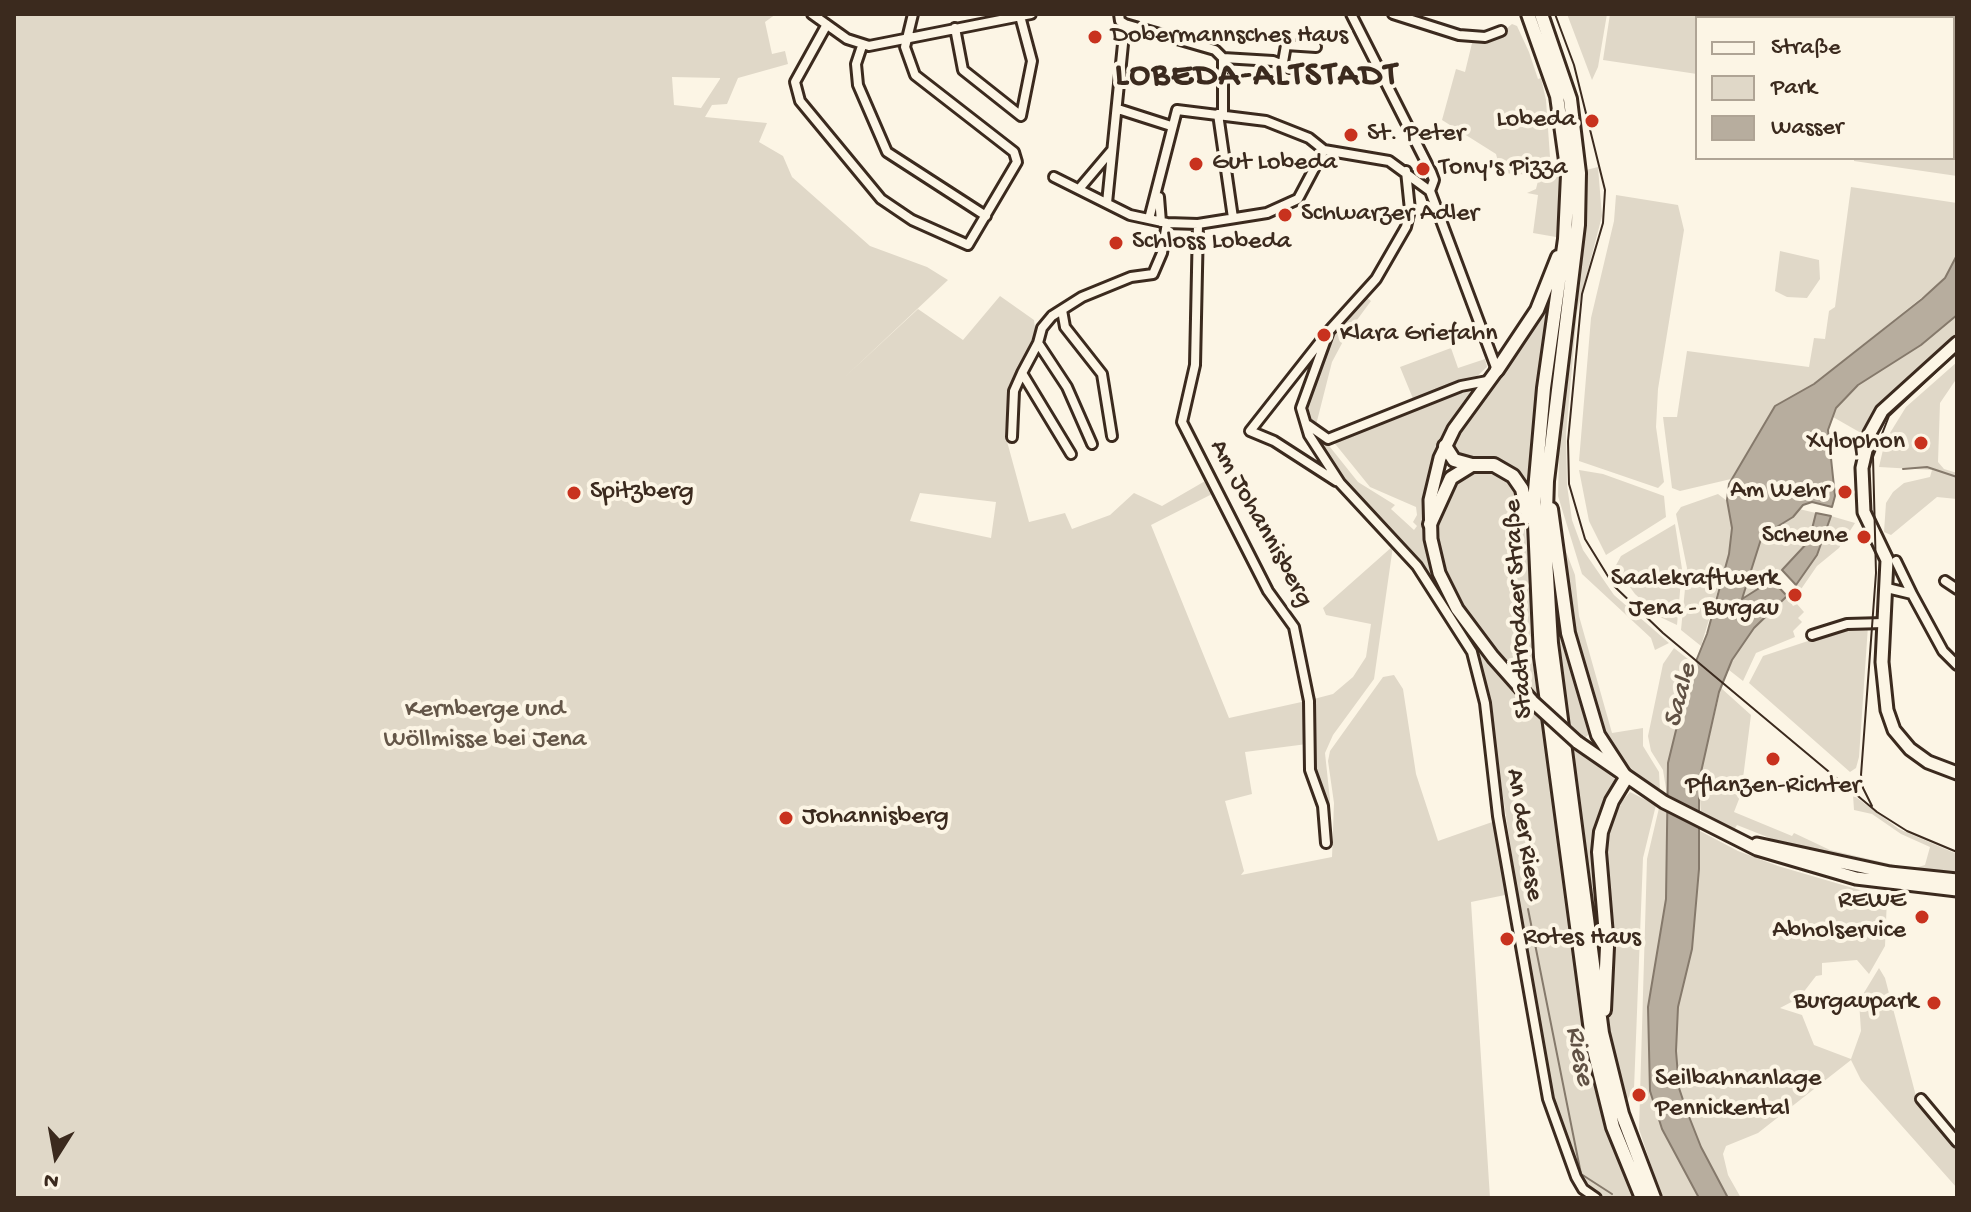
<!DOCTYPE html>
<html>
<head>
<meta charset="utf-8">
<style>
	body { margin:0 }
	#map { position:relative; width:1971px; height:1212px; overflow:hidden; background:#fcf5e5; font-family:"Gochi Hand",sans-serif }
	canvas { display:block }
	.frame { position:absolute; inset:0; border:16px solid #3b2a1e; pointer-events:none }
	.legend { position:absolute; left:1695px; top:16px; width:260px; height:144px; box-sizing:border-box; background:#fcf5e5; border:2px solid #afa495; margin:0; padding:10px 14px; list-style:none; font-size:24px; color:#3b2a1e }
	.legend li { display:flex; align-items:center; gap:16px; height:40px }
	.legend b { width:40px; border:2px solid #afa495 }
	.north { position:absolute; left:16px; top:1116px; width:80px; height:80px; -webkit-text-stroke:6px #fcf5e5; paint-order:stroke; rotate:191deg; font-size:22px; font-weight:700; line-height:32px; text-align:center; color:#3b2a1e }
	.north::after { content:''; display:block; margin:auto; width:28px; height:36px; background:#3b2a1e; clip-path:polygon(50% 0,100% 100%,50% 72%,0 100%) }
</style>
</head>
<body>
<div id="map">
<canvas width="1971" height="1212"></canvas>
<div class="frame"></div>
<ul class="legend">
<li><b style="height:10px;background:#fcf5e5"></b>Straße</li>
<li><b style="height:22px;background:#e0d8c8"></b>Park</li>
<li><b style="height:22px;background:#b7ad9e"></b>Wasser</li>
</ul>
<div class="north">N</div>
</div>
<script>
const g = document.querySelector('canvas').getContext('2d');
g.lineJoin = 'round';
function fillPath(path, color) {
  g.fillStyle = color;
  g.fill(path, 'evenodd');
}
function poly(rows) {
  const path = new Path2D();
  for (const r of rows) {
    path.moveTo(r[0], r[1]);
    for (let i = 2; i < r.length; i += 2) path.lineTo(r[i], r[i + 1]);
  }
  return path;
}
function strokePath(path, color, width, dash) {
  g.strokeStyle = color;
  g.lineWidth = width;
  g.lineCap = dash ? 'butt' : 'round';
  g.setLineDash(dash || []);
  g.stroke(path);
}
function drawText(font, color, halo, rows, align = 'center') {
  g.font = font + ' "Gochi Hand",sans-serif';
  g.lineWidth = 8;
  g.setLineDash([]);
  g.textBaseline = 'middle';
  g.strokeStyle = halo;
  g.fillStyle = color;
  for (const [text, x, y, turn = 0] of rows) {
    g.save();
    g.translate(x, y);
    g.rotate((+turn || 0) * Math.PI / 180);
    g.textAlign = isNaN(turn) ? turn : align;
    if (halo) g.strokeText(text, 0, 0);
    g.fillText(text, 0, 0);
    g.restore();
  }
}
const green = poly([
	[14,14,776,14,765,22,772,54,785,51,788,64,738,78,727,104,712,105,705,117,767,123,759,142,783,156,792,177,870,246,927,267,948,280,846,376,918,309,963,340,1000,296,1034,320,1036,336,1010,383,1005,434,1029,522,1065,513,1072,529,1110,515,1134,493,1162,506,1212,477,1220,490,1151,525,1229,718,1306,701,1307,744,1245,752,1252,794,1225,801,1244,871,1241,875,1332,857,1334,803,1328,761,1330,751,1383,677,1394,675,1403,689,1416,774,1438,841,1498,820,1510,894,1471,902,1490,1198,14,1198],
	[672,77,720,78,720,79,701,108,674,105],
	[920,493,996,502,991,538,910,521],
	[1567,14,1607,14,1598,67,1592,80],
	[1610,14,1738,14,1738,18,1697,18,1697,74,1603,60],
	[1742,14,1913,14,1916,18,1742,18],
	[1512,24,1517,26,1529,52,1538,79,1541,78,1546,100,1550,157,1542,172,1534,175,1501,173,1496,154,1442,120,1456,69,1465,72,1473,39,1501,33],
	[1953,85,1957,95,1957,176,1854,161,1854,158,1953,158],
	[1598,167,1602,216,1577,312,1566,434,1567,485,1572,520,1583,550,1614,595,1669,643,1655,650,1651,638,1582,574,1558,496,1560,415,1582,171],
	[1552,171,1563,171,1556,237,1533,233,1538,195,1527,193,1536,189,1538,181],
	[1851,187,1957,203,1957,255,1946,278,1814,384,1775,406,1731,479,1680,491,1672,488,1663,417,1677,417,1687,351,1809,367,1814,338,1825,339,1829,311,1835,307],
	[1616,195,1678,205,1684,230,1658,389,1656,427,1664,482,1658,488,1579,461,1591,318,1614,221],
	[1780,251,1819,260,1820,279,1807,298,1787,297,1775,291],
	[1556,271,1530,512,1516,476,1460,460,1450,445],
	[1365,296,1371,301,1348,332,1332,362,1316,425,1303,414,1330,336],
	[1957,315,1957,334,1884,399,1861,433,1833,417,1836,408,1858,385,1921,345],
	[1451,348,1458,368,1485,359,1487,367,1473,380,1414,401,1400,367],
	[1957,362,1957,378,1940,403,1938,462,1944,469,1957,473,1957,499,1937,497,1891,535,1884,532,1886,503,1893,492,1904,483,1930,477,1932,470,1879,467,1885,441,1906,407],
	[1466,386,1474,392,1435,455,1424,511,1428,549,1451,610,1409,552,1346,483,1312,433,1326,442,1358,482,1395,505,1391,509,1414,530,1417,526,1413,522,1417,515,1416,507,1370,487,1332,440],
	[1493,468,1513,482,1523,510,1542,702,1505,666,1465,614,1443,572,1437,547,1438,517,1447,491,1465,471],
	[1579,470,1603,474,1664,496,1666,517,1606,555,1589,521],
	[1718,494,1727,501,1732,528,1729,554,1701,646,1681,630,1687,568,1676,514,1681,507],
	[1799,509,1816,513,1809,541,1772,580,1741,600,1762,537,1793,517],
	[1831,516,1855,523,1839,548,1817,566,1797,595,1792,589,1823,543],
	[1675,524,1682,569,1677,625,1660,617,1635,594,1615,567,1621,556],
	[1550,536,1592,731,1584,739,1566,723,1557,663],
	[1562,541,1575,575,1579,616,1612,733,1643,728,1643,746,1659,772,1660,791,1629,772,1603,734,1569,610],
	[1393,546,1374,679,1333,735,1325,753,1330,800,1327,829,1314,779,1310,700,1333,694,1353,677,1366,657,1371,624,1326,615,1323,608],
	[1787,596,1793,606,1797,604,1804,612,1798,618,1802,622,1793,631,1795,637,1756,653,1743,681,1729,670,1732,660,1754,628],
	[1454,616,1544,721,1581,999,1638,1198,1600,1198,1591,1193,1580,1179,1548,1097,1489,703,1476,656],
	[1868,626,1859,757,1856,768,1850,772,1749,683,1763,656,1841,630],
	[1674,648,1693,663,1668,763,1667,795,1663,770,1651,751,1648,736,1663,664],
	[1721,688,1751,715,1741,794,1734,812,1792,836,1794,833,1830,850,1912,869,1925,865,1930,847,1901,834,1872,814,1854,810,1853,795,1899,829,1957,854,1957,876,1921,874,1790,846,1737,825,1732,833,1701,816,1699,781],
	[1567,742,1616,780,1599,828,1601,1002],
	[1630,792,1656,805,1643,858,1634,1089,1623,1106,1609,1024,1603,838,1612,813],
	[1659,808,1667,813,1666,899,1648,1007,1650,1091,1662,1129,1699,1198,1662,1198,1639,1129,1647,859],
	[1700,831,1738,851,1778,866,1887,898,1885,946,1869,974,1857,960,1822,963,1822,975,1816,976,1799,998,1780,1008,1802,1015,1814,1045,1851,1059,1861,1031,1859,1001,1879,968,1885,978,1917,1100,1957,1148,1957,1188,1861,1080,1851,1060,1758,1133,1726,1146,1723,1154,1728,1175,1741,1198,1728,1198,1701,1146,1686,1109,1679,1088,1676,1051,1677,1007,1692,949]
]);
const water = poly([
	[1957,255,1957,315,1921,345,1858,385,1836,408,1828,430,1835,496,1832,507,1812,502,1803,505,1793,517,1762,536,1742,599,1772,580,1787,596,1754,628,1732,660,1719,692,1699,781,1699,869,1692,949,1678,1007,1676,1051,1679,1088,1686,1109,1701,1147,1728,1198,1699,1198,1662,1129,1650,1091,1648,1007,1666,899,1668,763,1688,681,1707,634,1729,554,1732,528,1727,500,1729,484,1775,406,1814,384,1922,299,1945,278,1957,255],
	[1816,513,1831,516,1817,555,1796,585,1782,570,1809,541,1816,513]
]);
const stream = poly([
	[1903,469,1927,467,1957,477],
	[1528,909,1581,1174,1612,1194]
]);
const minor = poly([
	[812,14,847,39,869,46,1031,14],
	[1119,14,1120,21,1125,24],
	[1351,14,1431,172,1434,180,1430,191],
	[1393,14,1459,35,1485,37,1501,31],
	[1125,24,1215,50,1223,58],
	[826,26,795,82,800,101,881,199,912,220,968,245,1017,162,1014,152,915,75,905,47,913,14],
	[955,28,963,70,1021,116,1032,61,1020,16],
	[862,46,856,64,858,85,887,152,986,216],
	[1223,58,1273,61,1290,68],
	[1283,62,1286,45,1316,47],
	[1118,109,1171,126],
	[1218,114,1233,218],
	[1223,114,1223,58],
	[1406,171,1410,210,1406,227,1376,279,1329,331,1301,408,1309,435,1340,483,1417,566,1472,652,1485,703,1498,816,1548,1099,1576,1177,1583,1189,1596,1198],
	[1054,177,1130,215,1167,223,1198,224,1267,213,1298,199,1324,150],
	[1079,189,1112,150],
	[1430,191,1497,370],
	[1159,197,1161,222],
	[1107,203,1125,24],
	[1149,219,1177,110,1266,121,1309,138,1324,150,1389,161,1430,191],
	[1198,224,1195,365,1182,422,1268,591,1294,627,1309,701,1310,770,1323,806,1326,843],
	[1062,310,1065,327,1102,374,1112,436],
	[1324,337,1250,431,1274,441,1336,481],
	[1038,343,1022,373,1071,454],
	[1308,425,1328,439,1461,386,1487,381],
	[1012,437,1014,391,1022,373],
	[1092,444,1067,387,1038,343,1042,328,1052,316,1082,297,1131,277,1153,274,1162,253,1167,223],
	[1896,561,1912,594],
	[1945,581,1957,589],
	[1887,588,1912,594,1943,651,1957,665],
	[1812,635,1847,624,1884,623],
	[1921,1099,1957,1142]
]);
const secondary = poly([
	[1957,343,1882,411,1870,433,1862,468,1864,512,1887,560,1882,662,1887,710,1894,730,1910,749,1928,762,1957,773],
	[1497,370,1454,429,1440,458,1430,500,1431,539,1439,573,1457,609,1493,657,1532,701],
	[1577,742,1664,802,1757,849,1856,878,1957,890],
	[1757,844,1890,873,1957,880]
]);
const primary = poly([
	[1528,14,1557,96,1568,175,1565,239,1544,388,1534,502,1541,657,1593,1046,1613,1127,1642,1198],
	[1541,14,1570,99,1579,173,1578,225,1547,481,1545,542,1551,643,1602,1033,1622,1114,1654,1198],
	[1497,370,1537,310,1558,257],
	[1445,446,1454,460,1472,465],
	[1551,509,1568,633,1598,735,1626,778,1612,801,1601,832,1599,852,1607,947,1604,1010],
	[1430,524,1451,478,1472,465,1494,465,1513,476,1522,489,1528,517]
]);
const tram = poly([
	[1555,14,1574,65,1605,190,1603,223,1582,294,1568,441,1569,484,1585,539,1614,586,1663,633,1877,812,1907,831,1957,852],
	[1872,806,1863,788,1861,775,1876,573,1873,457,1889,416,1957,352]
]);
const secondaryBridge = poly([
	[1532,701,1577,742]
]);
const markers = [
	[1095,37,8,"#c8321e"],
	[1592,121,8,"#c8321e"],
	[1351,135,8,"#c8321e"],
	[1196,164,8,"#c8321e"],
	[1423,169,8,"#c8321e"],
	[1285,215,8,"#c8321e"],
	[1116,243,8,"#c8321e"],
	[1324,335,8,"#c8321e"],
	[1921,443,8,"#c8321e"],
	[1845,492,8,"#c8321e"],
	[574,493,8,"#c8321e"],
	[1864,537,8,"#c8321e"],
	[1795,595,8,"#c8321e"],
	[1773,759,8,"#c8321e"],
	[786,818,8,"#c8321e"],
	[1922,917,8,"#c8321e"],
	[1507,939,8,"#c8321e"],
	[1934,1003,8,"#c8321e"],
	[1639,1095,8,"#c8321e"]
];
const poiNames = [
	["Dobermannsches Haus",1111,37],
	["Lobeda",1576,121,"right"],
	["St. Peter",1367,135],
	["Gut Lobeda",1212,164],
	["Tony's Pizza",1439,169],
	["Schwarzer Adler",1301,215],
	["Schloss Lobeda",1132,243],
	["Klara Griefahn",1340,335],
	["Xylophon",1905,443,"right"],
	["Am Wehr",1829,492,"right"],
	["Spitzberg",590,493],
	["Scheune",1848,537,"right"],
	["Saalekraftwerk",1779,580,"right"],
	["Jena - Burgau",1779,610,"right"],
	["Pflanzen-Richter",1773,787,"center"],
	["Johannisberg",802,818],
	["REWE",1906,902,"right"],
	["Abholservice",1906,932,"right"],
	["Rotes Haus",1523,939],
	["Burgaupark",1918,1003,"right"],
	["Seilbahnanlage",1655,1080],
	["Pennickental",1655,1110]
];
const streetNames = [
	["Am Johannisberg",1260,524,61],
	["Stadtrodaer Straße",1520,609,-93],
	["An der Riese",1523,835,81]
];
const parkNames = [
	["Kernberge und",485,711],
	["Wöllmisse bei Jena",485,741]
];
const waterNames = [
	["Saale",1682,696,-75],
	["Riese",1578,1056,79]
];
const districtNames = [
	["LOBEDA-ALTSTADT",1257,78]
];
fillPath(green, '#e0d8c8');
fillPath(water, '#b7ad9e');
strokePath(water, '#85796b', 2);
strokePath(stream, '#85796b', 2);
strokePath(minor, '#3b2a1e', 14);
strokePath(secondary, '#3b2a1e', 17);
strokePath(primary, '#3b2a1e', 18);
strokePath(minor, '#fcf5e5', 8);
strokePath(secondary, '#fcf5e5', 11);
strokePath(primary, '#fcf5e5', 12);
strokePath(tram, '#3b2a1e', 2);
strokePath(secondaryBridge, '#3b2a1e', 17, []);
strokePath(secondaryBridge, '#fcf5e5', 11);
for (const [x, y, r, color] of markers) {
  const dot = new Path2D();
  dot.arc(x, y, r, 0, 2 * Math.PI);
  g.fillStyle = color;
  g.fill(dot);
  strokePath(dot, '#fcf5e5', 3);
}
drawText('26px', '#3b2a1e', '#fcf5e5', poiNames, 'left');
drawText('26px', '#3b2a1e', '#fcf5e5', streetNames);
drawText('26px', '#645648', '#fcf5e5', parkNames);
drawText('italic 28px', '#605144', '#fcf5e5', waterNames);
g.letterSpacing = '2px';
drawText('bold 34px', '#3b2a1e', '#fcf5e5', districtNames);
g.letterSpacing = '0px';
</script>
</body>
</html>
